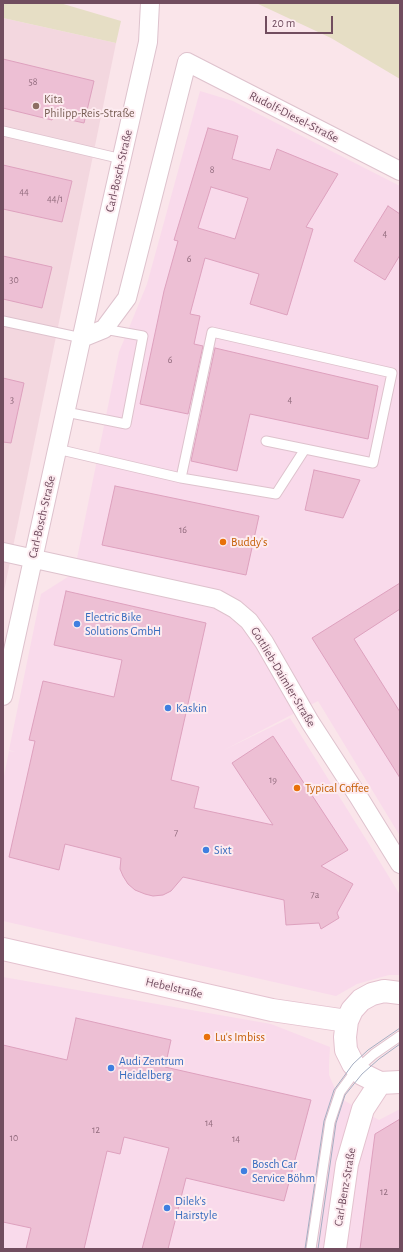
<!DOCTYPE html>
<html>
<head>
<meta charset="utf-8">
<style>
	body { margin:0 }
	#map { position:relative; width:403px; height:1252px; overflow:hidden; background:#fae5ea; font-family:"Alegreya Sans",sans-serif }
	canvas { display:block }
	.frame { position:absolute; inset:0; border:4px solid #714d5f; pointer-events:none }
	.scale { position:absolute; left:265px; top:16px; width:68px; height:18px; box-sizing:border-box; border:2px solid #714d5f; border-top:0; padding-left:5px; font-size:12px; line-height:14px; white-space:nowrap; color:#714d5f; -webkit-text-stroke:3px #fdebf0; paint-order:stroke }
</style>
</head>
<body>
<div id="map">
<canvas width="403" height="1252"></canvas>
<div class="frame"></div>
<div class="scale">20 m</div>
</div>
<script>
const g = document.querySelector('canvas').getContext('2d');
g.lineJoin = 'round';
function fillPath(path, color) {
  g.fillStyle = color;
  g.fill(path, 'evenodd');
}
function poly(rows) {
  const path = new Path2D();
  for (const r of rows) {
    path.moveTo(r[0], r[1]);
    for (let i = 2; i < r.length; i += 2) path.lineTo(r[i], r[i + 1]);
  }
  return path;
}
function strokePath(path, color, width, dash) {
  g.strokeStyle = color;
  g.lineWidth = width;
  g.lineCap = dash ? 'butt' : 'round';
  g.setLineDash(dash || []);
  g.stroke(path);
}
function drawText(font, color, halo, rows, align = 'center') {
  g.font = font + ' "Alegreya Sans",sans-serif';
  g.lineWidth = 4;
  g.setLineDash([]);
  g.textBaseline = 'middle';
  g.strokeStyle = halo;
  g.fillStyle = color;
  for (const [text, x, y, turn = 0] of rows) {
    g.save();
    g.translate(x, y);
    g.rotate((+turn || 0) * Math.PI / 180);
    g.textAlign = isNaN(turn) ? turn : align;
    if (halo) g.strokeText(text, 0, 0);
    g.fillText(text, 0, 0);
    g.restore();
  }
}
const residential = poly([
	[3,18,116,43,3,596]
]);
const commercial = poly([
	[200,91,233,101,400,186,400,836,318,701,224,750,290,718,369,844,400,895,400,975,389,975,357,984,336,996,3,921,3,781,9,751,15,752,9,750,41,594,74,573,119,352,147,284],
	[3,977,271,1024,330,1047,329,1064,329,1075,336,1091,345,1101,379,1120,400,1109,400,1249,3,1249]
]);
const green = poly([
	[3,3,60,3,121,21,116,43,3,18],
	[256,3,400,3,400,79,331,38]
]);
const building = poly([
	[3,59,94,81,84,123,53,116,52,120,3,108,3,59],
	[208,128,238,136,232,159,270,170,277,149,338,174,306,227,313,229,287,315,250,304,259,274,205,258,190,314,200,316,194,344,203,346,188,414,140,404,164,291,178,241,174,240,208,128],
	[211,187,248,198,235,239,198,228,211,187],
	[3,165,72,181,62,222,3,209,3,165],
	[388,206,400,214,400,255,385,280,354,261,388,206],
	[3,256,52,267,42,308,3,299,3,256],
	[215,348,378,386,368,439,250,414,237,471,191,461,215,348],
	[3,378,24,383,11,443,3,442,3,378],
	[314,470,360,480,343,518,305,510,314,470],
	[115,486,259,516,246,575,102,545,115,486],
	[400,583,400,609,354,639,400,712,400,778,312,638,400,583],
	[66,591,206,623,171,780,199,787,194,808,273,825,232,763,273,736,348,850,321,866,353,884,337,913,339,918,321,929,319,923,286,925,284,900,183,877,171,891,163,895,153,896,145,894,135,890,128,884,123,876,120,869,121,858,65,844,59,870,9,857,35,741,29,740,43,681,114,697,122,660,54,645,66,591],
	[76,1018,171,1040,165,1067,311,1100,284,1201,186,1178,168,1249,142,1249,169,1148,124,1137,120,1154,107,1151,84,1249,26,1249,31,1228,3,1222,3,1045,67,1060,76,1018],
	[400,1119,400,1249,360,1249,375,1134,400,1119]
]);
const lane = poly([
	[3,131,122,159],
	[3,321,82,338],
	[66,412,126,424,143,336,104,329],
	[266,441,305,449],
	[57,449,181,478,276,494,305,449,373,463,392,373,212,332,181,478],
	[311,1249,330,1122,340,1092,357,1069,374,1054,400,1036]
]);
const street = poly([
	[82,338,104,329,127,298,187,62,400,171],
	[3,552,217,599,235,609,249,621,264,642,310,722,358,796,400,864],
	[3,696,102,245,148,42,150,3]
]);
const secondary = poly([
	[3,949,272,1010,347,1021],
	[400,993,384,991,372,994,361,1000,352,1010,347,1021,345,1037,346,1050,353,1064,362,1074,380,1083,400,1082],
	[335,1249,347,1164,363,1109,380,1083]
]);
const tram = poly([
	[305,1249,324,1121,334,1090,353,1064,368,1050,400,1028],
	[318,1249,336,1123,345,1095,362,1074,379,1059,400,1044]
]);
const markers = [
	[36,106,4,"#8d6e63"],
	[223,542,4,"#e8710a"],
	[77,624,4,"#3f7fe0"],
	[168,708,4,"#3f7fe0"],
	[297,788,4,"#e8710a"],
	[206,850,4,"#3f7fe0"],
	[207,1037,4,"#e8710a"],
	[111,1068,4,"#3f7fe0"],
	[244,1171,4,"#3f7fe0"],
	[167,1208,4,"#3f7fe0"]
];
const numberNames = [
	["58",33,82],
	["8",212,170],
	["44",24,192],
	["44/1",55,199],
	["4",385,234],
	["6",189,259],
	["30",14,280],
	["6",170,360],
	["3",12,400],
	["4",290,400],
	["16",183,530],
	["19",273,780],
	["7",176,833],
	["7a",315,895],
	["14",209,1123],
	["12",96,1130],
	["10",14,1138],
	["14",236,1139],
	["12",384,1192]
];
const educationNames = [
	["Kita",44,99],
	["Philipp-Reis-Straße",44,113]
];
const streetNames = [
	["Rudolf-Diesel-Straße",294,117,27],
	["Carl-Bosch-Straße",119,171,-77],
	["Carl-Bosch-Straße",42,517,-77],
	["Gottlieb-Daimler-Straße",283,677,59],
	["Hebelstraße",174,988,13],
	["Carl-Benz-Straße",345,1187,-80]
];
const foodNames = [
	["Buddy's",231,542],
	["Typical Coffee",305,788],
	["Lu's Imbiss",215,1037]
];
const shopNames = [
	["Electric Bike",85,617],
	["Solutions GmbH",85,631],
	["Kaskin",176,708],
	["Sixt",214,850],
	["Audi Zentrum",119,1061],
	["Heidelberg",119,1075],
	["Bosch Car",252,1164],
	["Service Böhm",252,1178],
	["Dilek's",175,1201],
	["Hairstyle",175,1215]
];
fillPath(residential, '#f3d7df');
fillPath(commercial, '#f9daeb');
fillPath(green, '#e6dec5');
fillPath(building, '#edbfd4');
strokePath(building, '#dea1be', 1);
strokePath(lane, '#dec2cd', 11);
strokePath(street, '#dec2cd', 20);
strokePath(secondary, '#e4c2cf', 24);
strokePath(lane, '#fff', 9);
strokePath(street, '#fff', 18);
strokePath(secondary, '#fff', 22);
strokePath(tram, '#a5aec2', 1);
for (const [x, y, r, color] of markers) {
  const dot = new Path2D();
  dot.arc(x, y, r, 0, 2 * Math.PI);
  g.fillStyle = color;
  g.fill(dot);
  strokePath(dot, '#fdebf0', 1.5);
}
drawText('10px', '#906a7c', null, numberNames);
drawText('12px', '#785e54', '#fdebf0', educationNames, 'left');
drawText('12px', '#714d5f', '#fdebf0', streetNames);
drawText('12px', '#c56008', '#fdebf0', foodNames, 'left');
drawText('12px', '#366cbe', '#fdebf0', shopNames, 'left');
</script>
</body>
</html>
